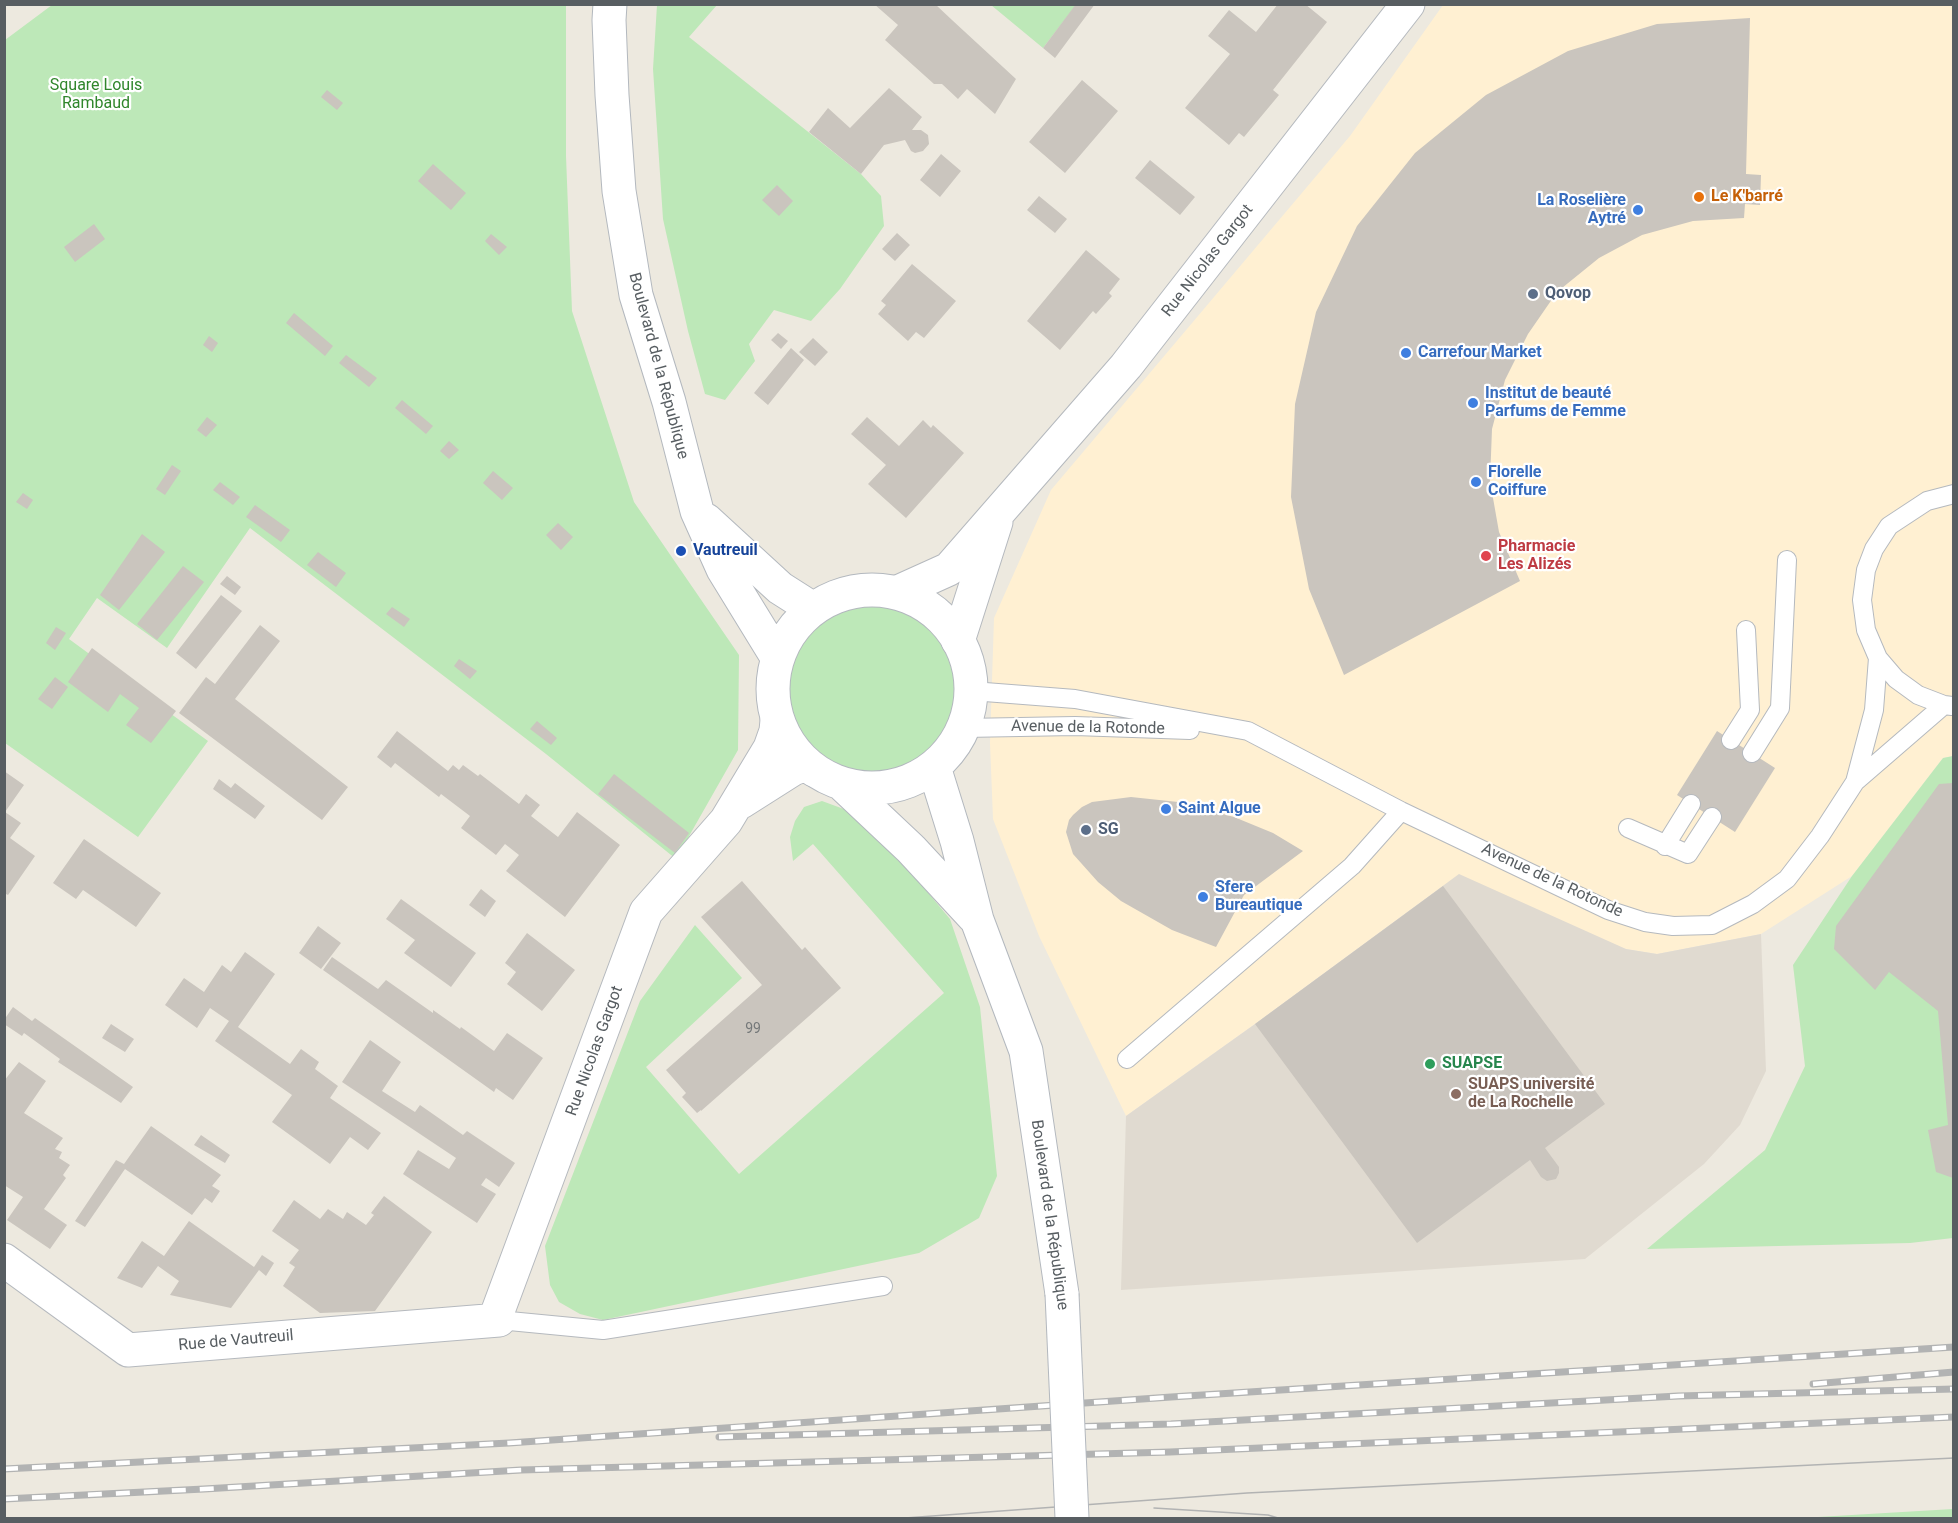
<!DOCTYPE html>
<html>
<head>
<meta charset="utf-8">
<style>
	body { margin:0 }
	#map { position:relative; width:1958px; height:1523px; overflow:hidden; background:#ede9df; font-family:Roboto,sans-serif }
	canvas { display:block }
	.frame { position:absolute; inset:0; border:6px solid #585e62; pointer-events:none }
</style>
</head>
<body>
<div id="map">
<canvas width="1958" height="1523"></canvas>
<div class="frame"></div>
</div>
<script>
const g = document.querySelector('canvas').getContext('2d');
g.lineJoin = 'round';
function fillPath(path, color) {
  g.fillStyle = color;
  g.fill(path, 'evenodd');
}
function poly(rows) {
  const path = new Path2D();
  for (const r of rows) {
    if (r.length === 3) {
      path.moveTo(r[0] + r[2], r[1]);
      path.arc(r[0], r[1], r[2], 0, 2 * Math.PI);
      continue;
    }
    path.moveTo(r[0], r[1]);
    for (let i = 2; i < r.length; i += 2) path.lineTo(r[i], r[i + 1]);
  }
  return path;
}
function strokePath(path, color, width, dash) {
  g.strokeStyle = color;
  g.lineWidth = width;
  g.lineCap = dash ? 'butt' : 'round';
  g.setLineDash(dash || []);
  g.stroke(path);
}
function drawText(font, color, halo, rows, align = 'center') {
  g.font = font + ' Roboto,sans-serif';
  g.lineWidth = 4.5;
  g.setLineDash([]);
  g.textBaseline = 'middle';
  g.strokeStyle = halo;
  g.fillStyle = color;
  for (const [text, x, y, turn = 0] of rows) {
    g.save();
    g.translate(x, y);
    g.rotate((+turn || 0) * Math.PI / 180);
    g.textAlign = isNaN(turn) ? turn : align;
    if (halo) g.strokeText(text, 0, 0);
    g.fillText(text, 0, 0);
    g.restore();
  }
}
const commercial = poly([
	[1951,4,1953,6,1953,756,1943,758,1852,876,1761,934,1657,954,1626,949,1443,886,1255,1024,1126,1116,1039,936,993,819,990,743,994,618,1051,490,1350,136,1443,5]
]);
const education = poly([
	[1459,874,1626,949,1657,954,1761,934,1766,1071,1740,1125,1704,1164,1585,1259,1121,1290,1126,1116,1255,1024]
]);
const green = poly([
	[52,5,566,5,566,156,572,311,634,502,739,655,738,750,676,859,546,754,250,528,167,648,97,598,69,639,208,741,138,837,5,743,5,40],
	[657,5,717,5,689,37,861,174,881,196,884,226,840,289,811,321,774,310,749,344,755,361,725,400,705,394,688,331,663,219,653,69],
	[991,5,1076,5,1043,48],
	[872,689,99],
	[1953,756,1953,1238,1910,1243,1647,1249,1765,1150,1805,1066,1793,965,1852,876,1943,758],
	[822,801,860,815,880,835,950,919,980,1007,997,1176,979,1218,919,1253,603,1320,580,1314,559,1302,550,1285,545,1246,640,1001,695,925,742,978,646,1067,739,1174,944,993,813,844,793,861,790,837,795,821,804,807],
	[1953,1509,1953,1518,1801,1518]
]);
const building = poly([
	[874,4,935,4,952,20,1016,79,995,114,967,89,958,99,942,84,934,84,885,40,898,25],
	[1076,4,1095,4,1055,58,1043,48],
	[1278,4,1305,4,1327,22,1273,90,1279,95,1244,137,1239,133,1229,145,1185,108,1230,54,1208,36,1229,10,1256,32],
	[1750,18,1746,174,1761,175,1760,205,1745,204,1744,218,1693,221,1642,235,1599,258,1557,292,1528,334,1505,380,1492,429,1490,481,1499,532,1520,581,1344,675,1309,589,1291,497,1295,404,1316,312,1357,226,1415,153,1486,95,1568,51,1657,24],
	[1082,80,1118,111,1065,173,1029,142],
	[889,88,922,117,912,130,921,130,928,135,929,144,923,151,915,153,911,151,905,140,884,145,861,174,809,132,828,108,850,128],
	[327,90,343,103,337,110,321,97],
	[941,154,961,171,940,197,920,180],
	[1150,160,1195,197,1180,215,1135,178],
	[433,164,466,193,451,210,418,181],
	[777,185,793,201,779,216,762,200],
	[1039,196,1067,219,1055,233,1027,210],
	[94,224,105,239,75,262,64,247],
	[897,233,910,245,895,261,882,249],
	[491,234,507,247,499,255,485,241],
	[1086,250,1120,279,1109,293,1112,296,1096,314,1093,311,1060,350,1027,321],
	[912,264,956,301,924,338,916,332,908,341,878,314,886,305,881,301],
	[294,313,333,346,325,356,286,323],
	[778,333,788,341,781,349,771,340],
	[209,336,218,343,212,352,203,345],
	[813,338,828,352,815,366,799,352],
	[791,348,804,360,768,405,754,393],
	[346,355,377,378,369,387,339,363],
	[402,400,433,426,426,434,395,408],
	[207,417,217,425,206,437,197,430],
	[867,417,899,446,923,420,931,428,933,425,964,453,906,518,868,484,886,465,851,434],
	[449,441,459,450,449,459,440,451],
	[172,465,181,471,165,495,156,489],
	[493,471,513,488,502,500,483,483],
	[220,482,240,497,233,505,213,490],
	[23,493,33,500,27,509,16,502],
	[255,505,290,530,281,542,246,517],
	[558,523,573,537,561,550,546,535],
	[142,534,165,552,119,610,100,595],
	[318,552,346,573,336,587,307,565],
	[183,566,204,582,157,640,137,624],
	[227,576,241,587,235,595,220,584],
	[221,595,242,611,196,669,176,653],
	[392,607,410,619,404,627,386,614],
	[260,625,280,641,235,699,348,787,322,820,179,713,206,677,215,684],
	[56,627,66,633,55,650,46,643],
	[92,648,176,711,151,743,126,725,139,708,120,694,108,712,68,682],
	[459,659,477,671,470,679,454,666],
	[55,677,68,687,52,709,38,699],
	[537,721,557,738,551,745,530,729],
	[397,731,448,771,453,765,459,770,463,765,478,776,480,774,519,804,526,794,540,805,531,816,558,837,577,812,620,845,565,917,506,871,519,855,505,844,496,855,461,828,470,816,441,794,439,797,395,763,391,768,377,757],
	[1717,731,1775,768,1735,832,1677,795],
	[4,771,24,785,5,812,21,823,10,838,35,856,8,895,4,893],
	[614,774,689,833,675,853,598,794],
	[219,779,231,788,235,783,265,806,255,819,213,789],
	[1953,783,1953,1178,1936,1172,1928,1130,1948,1125,1938,1011,1889,972,1875,990,1834,949,1836,926,1939,784],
	[1131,797,1178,802,1234,817,1273,833,1303,851,1244,895,1216,947,1172,930,1121,901,1098,882,1073,854,1066,832,1069,820,1073,815,1082,807,1092,802],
	[84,839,161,893,136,927,83,890,76,899,53,883],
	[742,881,802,950,805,947,841,988,701,1111,701,1110,697,1113,682,1097,686,1093,666,1070,762,985,701,917],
	[1443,886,1605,1104,1545,1148,1559,1167,1559,1173,1556,1179,1547,1181,1541,1177,1530,1160,1417,1243,1255,1024],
	[481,889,496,901,485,917,469,905],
	[401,899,476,953,451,987,404,953,415,940,386,919],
	[318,926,341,943,321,969,299,953],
	[527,933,575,970,542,1011,507,984,516,972,505,963],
	[245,952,275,974,238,1027,290,1064,301,1049,319,1062,315,1069,338,1086,330,1098,381,1133,368,1150,350,1137,330,1164,272,1122,292,1095,215,1041,229,1021,210,1008,197,1028,165,1005,184,978,204,992,222,965,231,972],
	[332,957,378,989,386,980,433,1013,433,1010,460,1029,461,1027,494,1051,507,1033,543,1058,513,1100,496,1088,494,1092,323,970],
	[13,1007,32,1021,35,1018,133,1087,121,1103,58,1062,60,1059,24,1033,22,1036,4,1024,4,1020],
	[111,1024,134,1039,125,1052,102,1038],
	[370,1040,401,1062,382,1091,415,1112,420,1105,463,1135,467,1131,515,1163,499,1187,486,1178,481,1185,496,1194,477,1223,403,1174,418,1150,449,1169,456,1158,342,1082],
	[19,1062,46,1081,24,1113,63,1138,55,1149,62,1152,59,1158,70,1165,63,1175,66,1178,44,1209,67,1225,50,1249,7,1220,23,1197,4,1185,4,1081],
	[151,1126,221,1175,212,1186,220,1191,212,1203,205,1198,192,1215,125,1169,85,1227,75,1221,116,1160,124,1164],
	[201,1135,230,1155,225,1163,194,1145],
	[384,1196,432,1232,375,1311,320,1313,283,1286,295,1267,289,1263,299,1250,272,1231,294,1200,320,1219,328,1209,343,1219,347,1212,366,1225,374,1215,371,1213],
	[189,1221,254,1267,262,1255,274,1263,266,1276,259,1270,231,1308,170,1295,179,1281,158,1266,142,1288,117,1278,142,1241,164,1256]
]);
const lane = poly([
	[972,691,1075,699,1248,731,1401,811,1608,910,1645,922,1673,926,1712,925,1753,904,1787,879,1820,836,1855,782,1944,705],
	[1952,706,1944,705,1918,695,1896,679,1878,658,1866,630,1862,600,1866,570,1874,549,1889,526,1927,501,1954,494],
	[964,728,1075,726,1190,730],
	[1731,740,1750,710,1746,630],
	[1752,753,1780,708,1787,560],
	[1855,782,1874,710,1878,658],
	[1628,828,1688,854,1712,817],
	[1665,846,1691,804],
	[1127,1059,1352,866,1401,811],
	[499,1320,603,1330,883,1286]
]);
const street = poly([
	[898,592,949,569,1126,366,1408,4],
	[958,641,996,522],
	[741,802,793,769,806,764,814,770],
	[4,1260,128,1350,499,1320],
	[495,1319,646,912,726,821,770,748,776,731,777,720]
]);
const secondary = poly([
	[610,4,609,20,612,95,619,191,636,295,669,402,697,511,723,569,777,657],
	[706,520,780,588,813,609],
	[872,689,99],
	[934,767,957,841,977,920,1026,1051,1062,1294],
	[842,784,911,849,974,917]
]);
const tram = poly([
	[1154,1508,1268,1515,1278,1518],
	[905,1518,1247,1493,1954,1458]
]);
const rail = poly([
	[1813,1384,1954,1372],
	[719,1437,1171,1424,1678,1396,1954,1389],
	[4,1469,509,1443,1171,1397,1954,1347],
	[4,1499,204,1489,521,1470,1170,1452,1954,1417]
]);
const secondaryBridge = poly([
	[1062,1294,1072,1518]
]);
const markers = [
	[1699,197,6,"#e8710a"],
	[1638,210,6,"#3f7fe0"],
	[1533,294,6,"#5c6f8a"],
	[1406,353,6,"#3f7fe0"],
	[1473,403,6,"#3f7fe0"],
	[1476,482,6,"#3f7fe0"],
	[681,551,6,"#1a4fb4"],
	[1486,556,6,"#e0444e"],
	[1166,809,6,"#3f7fe0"],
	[1086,830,6,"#5c6f8a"],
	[1203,897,6,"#3f7fe0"],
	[1430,1064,6,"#2e9e5b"],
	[1456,1094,6,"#8d6e63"]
];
const numberNames = [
	["99",753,1029]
];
const parkNames = [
	["Square Louis",96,86],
	["Rambaud",96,104]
];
const foodNames = [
	["Le K'barré",1711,197]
];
const shopNames = [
	["La Roselière",1626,201,"right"],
	["Aytré",1626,219,"right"],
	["Carrefour Market",1418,353],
	["Institut de beauté",1485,394],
	["Parfums de Femme",1485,412],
	["Florelle",1488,473],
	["Coiffure",1488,491],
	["Saint Algue",1178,809],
	["Sfere",1215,888],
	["Bureautique",1215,906]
];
const streetNames = [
	["Rue Nicolas Gargot",1208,261,-52],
	["Boulevard de la République",658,366,75],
	["Avenue de la Rotonde",1088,728,1],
	["Avenue de la Rotonde",1552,881,25],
	["Rue Nicolas Gargot",595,1051,-70],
	["Boulevard de la République",1049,1215,82],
	["Rue de Vautreuil",236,1341,-5]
];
const serviceNames = [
	["Qovop",1545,294],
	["SG",1098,830]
];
const healthNames = [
	["Pharmacie",1498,547],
	["Les Alizés",1498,565]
];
const transitNames = [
	["Vautreuil",693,551]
];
const leisureNames = [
	["SUAPSE",1442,1064]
];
const educationNames = [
	["SUAPS université",1468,1085],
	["de La Rochelle",1468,1103]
];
fillPath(commercial, '#fff0d2');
fillPath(education, '#e0dad0');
fillPath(green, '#bde8b8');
fillPath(building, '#cac5be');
strokePath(lane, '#b5b9be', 20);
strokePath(street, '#b5b9be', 35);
strokePath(secondary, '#b3b8be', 35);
strokePath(lane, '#fff', 18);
strokePath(street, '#fff', 33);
strokePath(secondary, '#fff', 33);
strokePath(tram, '#b2b3b3', 1.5);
strokePath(rail, '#b2b3b3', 7);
strokePath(rail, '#fff', 4.5, [14]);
strokePath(secondaryBridge, '#b3b8be', 35, []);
strokePath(secondaryBridge, '#fff', 33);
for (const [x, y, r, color] of markers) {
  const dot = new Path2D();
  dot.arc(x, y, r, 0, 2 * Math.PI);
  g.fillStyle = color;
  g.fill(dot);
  strokePath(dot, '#fff', 2);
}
drawText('14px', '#747879', null, numberNames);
drawText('16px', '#30862c', '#fff', parkNames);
drawText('bold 16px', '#c56008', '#fff', foodNames, 'left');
drawText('bold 16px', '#366cbe', '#fff', shopNames, 'left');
drawText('16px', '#585e62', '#fff', streetNames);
drawText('bold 16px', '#4e5e75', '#fff', serviceNames, 'left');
drawText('bold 16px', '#be3a42', '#fff', healthNames, 'left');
drawText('bold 16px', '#164399', '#fff', transitNames, 'left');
drawText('bold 16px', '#27864d', '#fff', leisureNames, 'left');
drawText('bold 16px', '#785e54', '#fff', educationNames, 'left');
</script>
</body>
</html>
